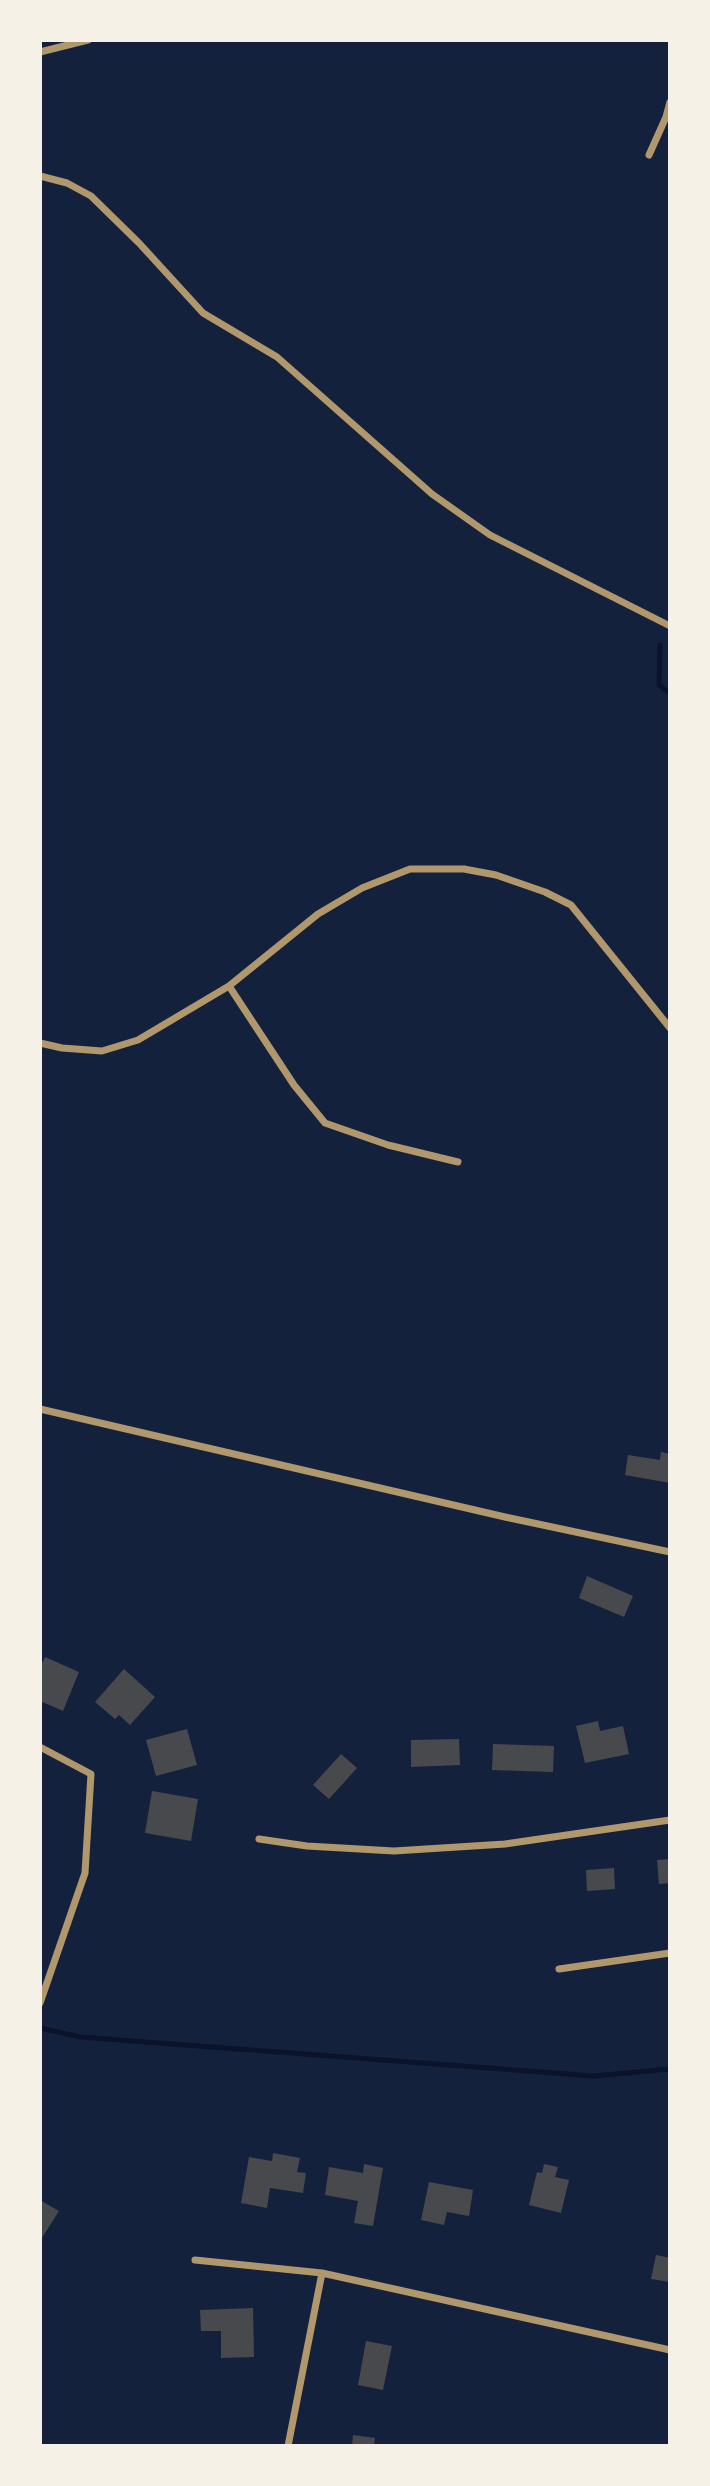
<!DOCTYPE html>
<html>
<head>
<meta charset="utf-8">
<style>
	body { margin:0 }
	#map { position:relative; width:710px; height:2486px; overflow:hidden; background:#14213d; font-family:"Sofia Sans Condensed",sans-serif }
	canvas { display:block }
	.frame { position:absolute; inset:0; border:42px solid #f6f1e7; pointer-events:none }
</style>
</head>
<body>
<div id="map">
<canvas width="710" height="2486"></canvas>
<div class="frame"></div>
</div>
<script>
const g = document.querySelector('canvas').getContext('2d');
g.lineJoin = 'round';
function poly(rows) {
  const path = new Path2D();
  for (const r of rows) {
    path.moveTo(r[0], r[1]);
    for (let i = 2; i < r.length; i += 2) path.lineTo(r[i], r[i + 1]);
  }
  return path;
}
function strokePath(path, color, width, dash) {
  g.strokeStyle = color;
  g.lineWidth = width;
  g.lineCap = dash ? 'butt' : 'round';
  g.setLineDash(dash || []);
  g.stroke(path);
}
function fillPath(path, color) {
  g.fillStyle = color;
  g.fill(path, 'evenodd');
}
const stream = poly([
	[660,645,659,685,670,693],
	[40,2028,80,2037,594,2076,670,2069]
]);
const building = poly([
	[661,1452,670,1454,670,1483,625,1475,628,1455,660,1460],
	[587,1576,633,1596,624,1617,579,1598],
	[45,1657,79,1672,63,1711,40,1701,40,1667],
	[124,1669,155,1697,130,1725,119,1715,115,1719,95,1702],
	[598,1721,600,1731,623,1726,629,1754,585,1763,576,1726],
	[187,1729,197,1765,156,1776,146,1740],
	[459,1739,460,1765,411,1767,411,1740],
	[493,1744,554,1746,553,1772,492,1770],
	[341,1754,357,1768,329,1799,313,1785],
	[152,1791,198,1799,191,1841,145,1833],
	[670,1859,670,1883,659,1884,657,1860],
	[614,1868,615,1889,587,1891,586,1870],
	[273,2153,300,2158,297,2172,306,2173,303,2193,270,2188,267,2208,241,2203,249,2157,272,2161],
	[364,2164,383,2168,373,2226,354,2223,358,2201,325,2195,329,2167,363,2173],
	[544,2164,558,2167,555,2177,569,2180,561,2213,529,2205,537,2172,542,2173],
	[429,2182,473,2190,469,2216,447,2212,444,2225,421,2220],
	[40,2200,59,2211,40,2241],
	[656,2255,670,2258,670,2282,651,2279],
	[253,2308,254,2357,221,2358,221,2331,201,2331,200,2310],
	[366,2341,392,2346,383,2390,358,2385],
	[353,2435,375,2438,374,2446,352,2446]
]);
const minor = poly([
	[40,52,88,40],
	[649,155,666,117,670,102],
	[40,176,67,183,91,196,139,243,203,313,277,357,432,494,490,535,670,626],
	[229,986,294,1085,325,1123,388,1145,458,1162],
	[40,1043,62,1048,102,1051,138,1040,229,986,318,914,362,888,410,869,464,869,496,875,545,892,571,905,670,1028],
	[40,1409,505,1517,670,1552],
	[40,1747,91,1774,85,1873,40,2003],
	[259,1839,307,1846,394,1851,505,1844,670,1820],
	[559,1969,670,1953],
	[195,2260,322,2273,670,2350],
	[288,2446,322,2273]
]);
strokePath(stream, '#0b132b', 5);
fillPath(building, '#48494c');
strokePath(minor, '#b1986c', 7);
</script>
</body>
</html>
